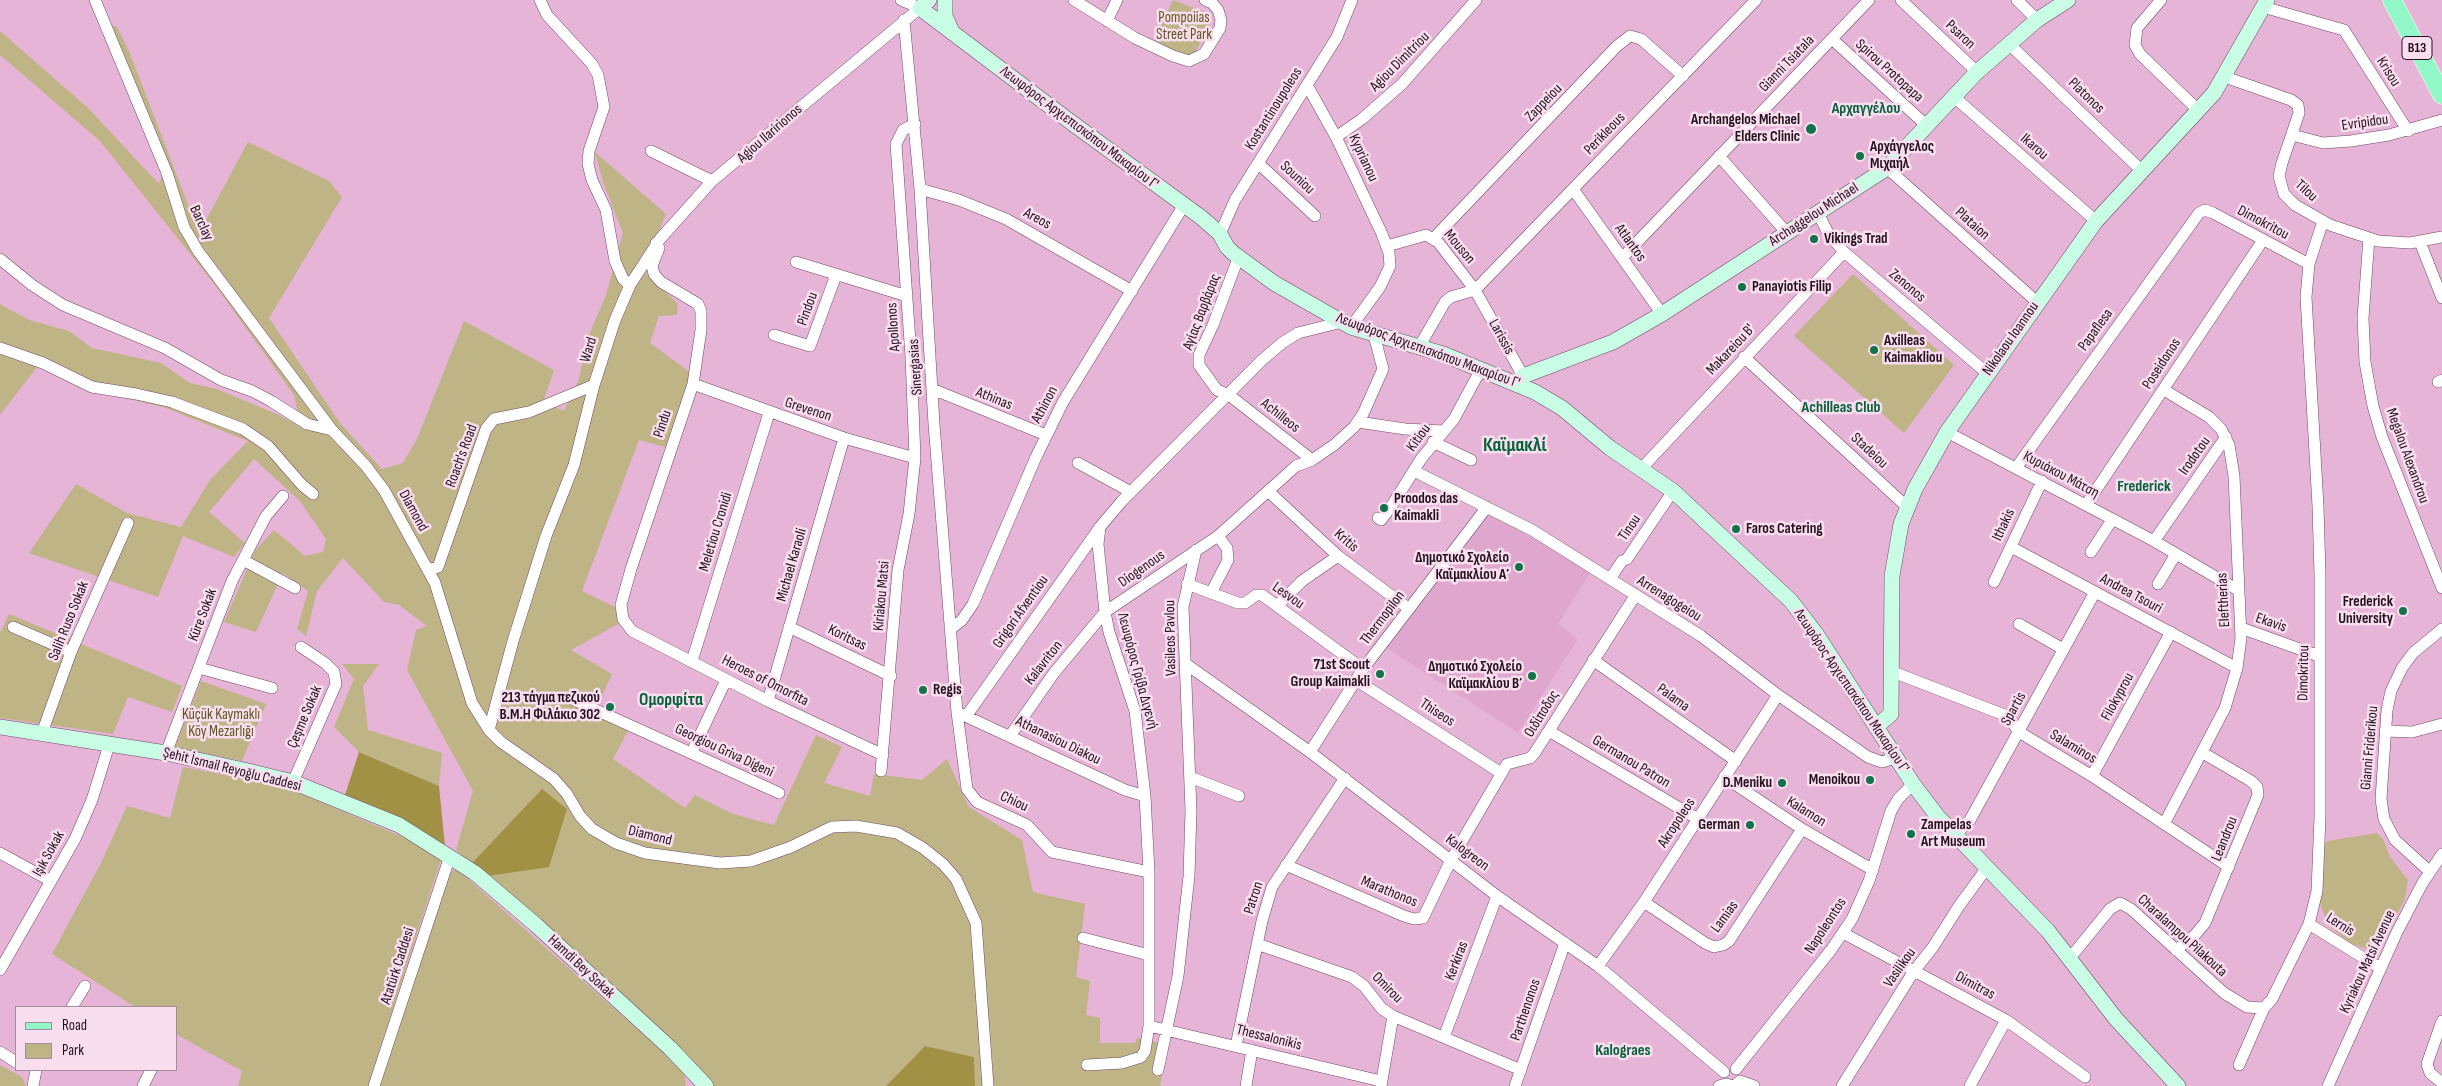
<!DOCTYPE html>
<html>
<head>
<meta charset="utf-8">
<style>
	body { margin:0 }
	#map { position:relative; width:2442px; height:1086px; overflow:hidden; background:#e6b4d6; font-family:"Sofia Sans Condensed",sans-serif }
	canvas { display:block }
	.legend { position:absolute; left:15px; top:1006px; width:162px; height:65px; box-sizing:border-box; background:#f8deef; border:1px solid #a38c9c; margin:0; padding:6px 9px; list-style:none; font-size:15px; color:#24121f }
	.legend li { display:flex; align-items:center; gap:10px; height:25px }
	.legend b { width:25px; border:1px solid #a38c9c }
</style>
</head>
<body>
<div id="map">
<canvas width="2442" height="1086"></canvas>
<ul class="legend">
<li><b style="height:6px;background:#93f8c8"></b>Road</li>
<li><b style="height:14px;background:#beb485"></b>Park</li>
</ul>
</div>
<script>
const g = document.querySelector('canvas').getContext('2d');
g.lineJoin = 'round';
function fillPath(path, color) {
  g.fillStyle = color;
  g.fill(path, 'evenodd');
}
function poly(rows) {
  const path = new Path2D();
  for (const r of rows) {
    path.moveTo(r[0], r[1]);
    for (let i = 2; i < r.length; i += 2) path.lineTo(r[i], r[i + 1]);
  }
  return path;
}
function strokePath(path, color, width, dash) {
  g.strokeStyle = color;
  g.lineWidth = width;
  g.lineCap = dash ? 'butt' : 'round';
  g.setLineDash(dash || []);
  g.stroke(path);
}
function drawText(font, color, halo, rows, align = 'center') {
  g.font = font + ' "Sofia Sans Condensed",sans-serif';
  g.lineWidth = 5;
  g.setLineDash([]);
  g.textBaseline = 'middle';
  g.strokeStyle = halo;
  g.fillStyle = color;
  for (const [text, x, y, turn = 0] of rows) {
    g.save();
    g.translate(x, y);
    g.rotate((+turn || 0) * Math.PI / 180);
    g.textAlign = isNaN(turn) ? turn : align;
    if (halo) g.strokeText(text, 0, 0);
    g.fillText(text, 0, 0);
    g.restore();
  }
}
const built = poly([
	[1489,513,1591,572,1558,624,1578,639,1518,733,1385,647]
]);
const green = poly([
	[1173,0,1208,13,1210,23,1195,53,1185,57,1154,41],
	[99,21,117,27,129,51,199,233,248,142,329,181,342,197,269,318,340,423,382,469,403,463,417,439,464,321,554,370,543,402,564,411,579,379,586,342,606,295,623,233,603,182,595,152,666,214,643,270,678,304,677,315,659,316,650,343,691,373,666,447,639,440,582,591,617,608,620,623,571,650,612,674,594,713,629,729,613,759,685,808,695,795,733,814,774,825,816,735,842,747,824,783,870,796,874,774,922,780,947,759,969,807,1022,840,1033,892,1085,904,1076,977,1090,981,1086,1015,1100,1018,1100,1043,1135,1043,1137,1038,1169,1045,1160,1085,1164,1086,975,1086,974,1057,925,1046,886,1086,712,1086,487,876,542,789,472,863,456,850,473,791,407,670,416,630,427,626,399,605,384,602,343,558,317,591,306,636,297,629,308,591,283,573,256,632,224,622,255,551,274,530,305,556,323,552,326,539,299,500,254,459,209,512,245,543,234,557,183,536,158,597,29,553,76,484,127,513,181,527,210,480,248,441,163,407,102,393,37,367,0,415,0,304,29,320,69,331,92,348,161,363,190,383,217,389,279,415,301,427,294,395,215,285,100,141,0,55,0,31,88,108,159,184,163,173],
	[1853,274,1954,365,1904,433,1794,336],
	[9,614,182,686,172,712,128,697,113,734,0,718,0,633],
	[342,664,379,664,363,686,368,730,442,753,439,786,359,752,334,727,354,679],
	[201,681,266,704,242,761,175,747],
	[183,767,283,786,405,838,441,859,368,1086,238,1086,242,1071,176,1034,176,1007,135,1007,52,954,101,863,127,806,170,818],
	[2377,833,2383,839,2390,857,2408,880,2405,899,2381,944,2370,950,2350,943,2328,925,2320,903,2320,850,2327,841],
	[457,869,664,1053,684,1072,686,1086,379,1086,446,880,451,872],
	[0,1065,22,1077,26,1086,0,1086]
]);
const forest = poly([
	[359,752,439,786,445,847,344,798],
	[542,789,567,809,549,867,487,876,472,863],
	[925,1046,974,1057,975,1086,886,1086]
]);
const street = poly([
	[95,0,167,173,184,227,198,251,332,430,366,466,384,490,435,583,472,703,489,730,501,742,554,779,567,794,580,816,592,829,616,843,645,853,720,863,751,861,791,847,832,827,856,826,897,833,923,848,943,864,956,879,976,923,988,1086],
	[1074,0,1135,38,1173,56,1189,61,1204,54,1220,28,1221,20,1218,10,1212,3,1205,0],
	[1901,0,1977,72],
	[2017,0,2037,20],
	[2161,0,2137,28,2135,45,2140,54,2199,111],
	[2263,7,2344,30,2408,131],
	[904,20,920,189,934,424,957,712,967,789,977,802,1027,825,1052,852,1149,872],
	[1107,21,1117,0],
	[1832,39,1926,125],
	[2009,44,2141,170],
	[2225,77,2291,100,2298,105,2299,113,2282,163,2279,176,2284,194,2295,205,2330,225,2378,241,2410,243,2442,237],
	[1307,85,1336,137,1382,234,1389,253,1390,266,1380,287,1351,327],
	[1953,96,2096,221],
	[2292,135,2323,143,2351,141,2389,135,2442,120],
	[1336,137,1362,119,1402,84,1476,0],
	[651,151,712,181],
	[1719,156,1787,233],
	[1258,163,1315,216],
	[1887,168,2037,302],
	[920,189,959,200,1006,219,1132,291],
	[1573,189,1662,314],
	[1818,213,1828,233,1844,252,1987,373],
	[1220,234,1235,200,1337,37,1352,0],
	[1434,238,1617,46,1630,36,1641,39,1683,76],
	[2369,238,2363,318,2365,362,2373,406,2382,437,2442,588],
	[2420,242,2442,298],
	[656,243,659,248,652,266,654,274,661,282,698,304,701,311,701,330,693,384,631,569,621,605,623,619,632,631,768,701,883,755],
	[1387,246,1426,235,1438,242,1475,290,1523,376],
	[1239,256,1213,325,1199,355,1199,365,1217,390,1229,395,1312,460],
	[1622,258,1869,0],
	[0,259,32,285,63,305,165,348,221,380,252,391,271,401,307,424,332,430],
	[796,262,907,296],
	[630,285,660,239,712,181,920,8,901,0],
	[774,335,810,346,836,275],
	[1419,347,1445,302,1451,297,1475,290,1756,0],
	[0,348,43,363,92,387,136,394,172,402,243,429,268,446,302,485,313,494],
	[1744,357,1906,506],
	[2438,382,2442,380],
	[693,384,844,438,915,458],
	[932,389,1046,435],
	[2164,390,2209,417,2221,429,2229,445,2234,476,2241,638,2237,668,2225,708,2164,824],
	[1358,422,1405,429,1443,431],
	[1947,432,2154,541,2238,590],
	[1433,442,1471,460],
	[1078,463,1131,492],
	[2016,468,2199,213,2205,210,2213,213,2309,264],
	[1641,469,1844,252],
	[1414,471,1532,530,1701,636,1778,695,1868,757,1882,762,1897,757],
	[1268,491,1338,556,1408,608],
	[2086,505,2263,240],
	[1378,518,1381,520,1391,507,1421,459,1454,419,1481,369],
	[2154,541,2226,437],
	[2011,547,2237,668],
	[2091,552,2112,520],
	[243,560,295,588],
	[429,570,438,567,486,429,494,419,529,412,594,385],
	[1610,579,1622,561,1627,559,1673,491],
	[1994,582,2042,481],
	[1187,584,1238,603,1245,603,1256,595,1262,595,1363,669],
	[2158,584,2176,554],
	[1211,593,1228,560,1227,548,1218,536],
	[1277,606,1302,581,1338,556],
	[2019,624,2063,649],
	[13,627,71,652],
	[789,627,891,676],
	[952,628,962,620,973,604,1036,457,1063,402,1184,205],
	[2241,628,2319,656],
	[1593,660,1736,761],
	[692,661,769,413],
	[1186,664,1310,752,1497,896,1598,966,1724,1072],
	[199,668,272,688],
	[1893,672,2007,716,2019,732,2092,776,2229,867],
	[1356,680,1501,773],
	[574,700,779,793],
	[768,701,844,438],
	[961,714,1125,790,1145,796],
	[967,715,1100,527,1122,501,1261,361,1282,343,1298,333,1342,322],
	[489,730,513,641,546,536,574,465,594,385,615,320,630,285,623,279,615,261,606,210,592,180,588,164,589,151,604,107,598,75,592,64,547,15,540,0],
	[1549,731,1698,819],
	[2385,731,2412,732,2442,724],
	[42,733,71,652,128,523],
	[1010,736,1054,673,1105,612,1218,536,1296,466,1312,460,1334,445,1354,427,1363,414,1383,369,1374,335],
	[692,752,726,680],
	[1310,752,1363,669,1487,507],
	[166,753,232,581,266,516,283,496],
	[881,771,898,570,909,514,915,458,911,356,896,144,903,130,915,124],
	[2092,776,2171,632],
	[1190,777,1239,796],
	[1724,777,1802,829,1873,870],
	[293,782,336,684,334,672,325,663,301,647],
	[1954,836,1970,820,2095,592],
	[0,853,51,881],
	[1286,865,1404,916,1414,919,1423,918,1451,860,1507,764,1530,758,1534,754,1635,596],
	[2429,871,2395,840,2384,819,2381,799,2387,710,2391,691,2402,668,2413,653,2442,629],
	[1644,902,1705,943,1714,947,1723,945,1729,941,1802,829],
	[2309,924,2380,968],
	[1843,933,2006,1020,2085,1077],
	[1083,938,1149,955],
	[1257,944,1352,977,1364,986,1382,1009,1393,1016,1521,1070],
	[2176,950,2194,936,2205,923,2258,795,2257,787,2251,781,2203,753],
	[2070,958,2110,909,2120,903,2131,909,2224,993,2247,1007,2264,1008],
	[1598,966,1644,902,1778,695],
	[0,970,75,839,92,800,109,745],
	[72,1007,85,986],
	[2442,1021,2427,1064,2430,1073,2442,1083],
	[1149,1026,1381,1081],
	[1444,1037,1497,896],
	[1236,1046,1262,921,1272,887,1345,778],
	[0,1052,16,1062],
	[1087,1065,1122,1063,1141,1057,1145,1051,1149,1026,1149,872,1145,796,1135,711,1109,632,1105,612,1098,544,1100,527],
	[2239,1065,2264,1008,2272,999,2309,924,2317,891,2320,817,2320,575,2318,506,2306,297,2309,264,2323,221],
	[1736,1069,1831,950,1852,919,1869,881,1891,811,1898,799,1913,784],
	[1158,1070,1178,976,1189,876,1191,810,1183,607,1196,550],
	[1740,1081,1754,1086],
	[33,1086,36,1070],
	[143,1086,151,1070],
	[374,1086,450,856],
	[1246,1086,1252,1050],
	[1381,1086,1393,1016],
	[1515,1086,1565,943],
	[1719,1086,1726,1084,1734,1086,1740,1081],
	[1842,1086,1914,971,1933,947,1959,906,1986,869],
	[1970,1086,2006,1020],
	[2328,1086,2397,932,2422,884,2442,854]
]);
const secondary = poly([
	[929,0,920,8,1068,120,1202,218,1220,234,1227,247,1233,253,1274,283,1351,327,1443,354,1535,392,1562,408,1610,448,1673,491,1791,601,1817,635,1913,784,1938,817,2048,931,2116,1019,2178,1086],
	[945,0,945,16,952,32],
	[1518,383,1523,376,1613,342,1662,314,1887,168,1977,72,2037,20,2068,0],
	[0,727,166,753,248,771,293,782,399,825,475,873,536,925,670,1048,706,1086],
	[1876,727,1891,714,1892,576,1901,524,1915,489,1947,432,2096,221,2214,93,2267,0]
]);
const primary = poly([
	[2392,0,2442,95]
]);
const markers = [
	[1811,129,6,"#127349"],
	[1860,156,5,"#127349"],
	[1814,239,5,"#127349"],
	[1742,287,5,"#127349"],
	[1874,350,5,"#127349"],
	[1384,508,5,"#127349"],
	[1736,529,5,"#127349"],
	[1519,567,5,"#127349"],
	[2403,611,5,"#127349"],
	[1380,674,5,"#127349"],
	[1532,676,5,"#127349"],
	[923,690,5,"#127349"],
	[610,707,5,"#127349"],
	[1870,780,5,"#127349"],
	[1782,783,5,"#127349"],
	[1750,825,5,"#127349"],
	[1911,834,5,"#127349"]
];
const shields = [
	[2417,48,30]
];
const shieldNames = [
	["B13",2417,48]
];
const parkNames = [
	["Pompoiias",1184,18],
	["Street Park",1184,35],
	["Küçük Kaymaklı",221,715],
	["Köy Mezarlığı",221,732]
];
const streetNames = [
	["Psaron",1960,35,43],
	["Agiou Dimitriou",1400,62,-45],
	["Gianni Tsiatala",1787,64,-46],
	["Spirou Protopapa",1889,71,42],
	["Krisou",2388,72,58],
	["Platonos",2086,96,44],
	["Zappeiou",1544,103,-46],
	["Kostantinoupoleos",1274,109,-58],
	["Evripidou",2365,123,-8],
	["Λεωφόρος Αρχιεπισκόπου Μακαρίου Γ'",1079,128,37],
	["Agiou Ilaririonos",770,134,-41],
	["Perikleous",1605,134,-46],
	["Ikarou",2034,147,41],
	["Kyprianou",1363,158,65],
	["Souniou",1297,178,43],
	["Tilou",2306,191,42],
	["Archaggelou Michael",1814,215,-33],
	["Areos",1037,219,29],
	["Barclay",201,223,65],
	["Dimokritou",2263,223,28],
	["Plataion",1972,224,42],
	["Atlantos",1630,243,54],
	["Mouson",1459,247,50],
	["Zenonos",1907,286,40],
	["Pindou",808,309,-70],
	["Αγίας Βαρβάρας",1202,312,-69],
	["Apollonos",894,327,-94],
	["Papaflesa",2096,330,-54],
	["Larissis",1501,337,61],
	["Nikolaou Ioannou",2011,339,-55],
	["Ward",589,350,-72],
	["Makareiou B'",1731,350,-47],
	["Λεωφόρος Αρχιεπισκόπου Μακαρίου Γ'",1428,351,20],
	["Poseidonos",2162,364,-57],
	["Sinergasias",916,367,-94],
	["Athinas",994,399,22],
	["Athinon",1045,405,-62],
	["Grevenon",808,410,18],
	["Achilleos",1280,416,38],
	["Pindu",663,424,-71],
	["Kitiou",1419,438,-54],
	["Stadeiou",1869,451,43],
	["Roach's Road",462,456,-70],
	["Irodotou",2195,456,-55],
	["Megalou Alexandrou",2407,456,70],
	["Κυριάκου Μάτση",2061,475,28],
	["Diamond",413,511,61],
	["Ithakis",2004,525,-65],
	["Tinou",1630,528,-56],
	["Meletiou Cronidi",716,532,-73],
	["Kritis",1346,541,41],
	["Michael Karaoli",792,565,-74],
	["Diogenous",1142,569,-35],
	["Andrea Tsouri",2131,594,28],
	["Kiriakou Matsi",882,596,-85],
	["Lesvou",1288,596,35],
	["Arrenagogeiou",1669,599,32],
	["Eleftherias",2224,600,-93],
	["Grigori Afxentiou",1021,612,-55],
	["Küre Sokak",203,615,-69],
	["Thermopilon",1383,618,-53],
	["Salih Ruso Sokak",69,621,-68],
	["Ekavis",2271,623,19],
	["Koritsas",847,638,26],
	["Vasileos Pavlou",1171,638,-91],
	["Kalavriton",1044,663,-52],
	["Λεωφόρος Γρίβα Διγενή",1137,671,75],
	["Dimokritou",2304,673,-89],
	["Heroes of Omorfita",765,681,27],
	["Λεωφόρος Αρχιεπισκόπου Μακαρίου Γ'",1851,691,56],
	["Filokyprou",2118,697,-61],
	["Palama",1673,698,36],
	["Spartis",2014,709,-61],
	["Thiseos",1437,713,33],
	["Οιδίποδος",1542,714,-58],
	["Çeşme Sokak",305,717,-67],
	["Athanasiou Diakou",1058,741,26],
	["Salaminos",2073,747,31],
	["Gianni Friderikou",2370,748,-85],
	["Georgiou Griva Digeni",724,751,25],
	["Germanou Patron",1631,762,31],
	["Şehit İsmail Reyoğlu Caddesi",232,770,14],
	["Chiou",1014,802,25],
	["Kalamon",1806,812,32],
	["Akropoleos",1677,823,-57],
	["Diamond",650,836,14],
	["Leandrou",2225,839,-68],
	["Kalogreon",1467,853,37],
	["Işık Sokak",49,854,-61],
	["Marathonos",1389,892,22],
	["Patron",1254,898,-72],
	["Lamias",1725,917,-54],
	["Lernis",2340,925,32],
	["Napoleontos",1826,926,-57],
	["Charalampou Pilakouta",2182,936,42],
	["Kerkiras",1457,961,-69],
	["Kyriakou Matsi Avenue",2368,962,-65],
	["Atatürk Caddesi",398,966,-72],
	["Hamdi Bey Sokak",581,967,43],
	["Vasilikou",1900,968,-55],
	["Dimitras",1975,986,28],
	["Omirou",1387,988,45],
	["Parthenonos",1526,1010,-71],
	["Thessalonikis",1269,1038,14]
];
const poiNames = [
	["Archangelos Michael",1800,120],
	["Elders Clinic",1800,137],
	["Αρχάγγελος",1870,147,"left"],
	["Μιχαήλ",1870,164,"left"],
	["Vikings Trad",1824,239,"left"],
	["Panayiotis Filip",1752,287,"left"],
	["Axilleas",1884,341,"left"],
	["Kaimakliou",1884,358,"left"],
	["Proodos das",1394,499,"left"],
	["Kaimakli",1394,516,"left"],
	["Faros Catering",1746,529,"left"],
	["Δημοτικό Σχολείο",1509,558],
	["Καϊμακλίου Α΄",1509,575],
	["Frederick",2393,602],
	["University",2393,619],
	["71st Scout",1370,665],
	["Group Kaimakli",1370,682],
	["Δημοτικό Σχολείο",1522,667],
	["Καϊμακλίου Β΄",1522,684],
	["Regis",933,690,"left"],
	["213 τάγμα πεζικού",600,698],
	["B.M.H Φιλάκιο 302",600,715],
	["Menoikou",1860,780],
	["D.Meniku",1772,783],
	["German",1740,825],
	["Zampelas",1921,825,"left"],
	["Art Museum",1921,842,"left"]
];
const neighbourhoodNames = [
	["Αρχαγγέλου",1866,109],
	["Achilleas Club",1841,408],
	["Frederick",2144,487],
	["Kalograes",1623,1051]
];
const quarterNames = [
	["Ομορφίτα",671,700]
];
const districtNames = [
	["Καϊμακλί",1515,446]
];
fillPath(built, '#dfa7cd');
fillPath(green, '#beb485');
fillPath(forest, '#a09144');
strokePath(street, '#734867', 12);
strokePath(secondary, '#734867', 16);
strokePath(primary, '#fff', 19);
strokePath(street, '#fff', 11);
strokePath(secondary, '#c9fce4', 15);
strokePath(primary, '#93f8c8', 18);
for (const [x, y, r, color] of markers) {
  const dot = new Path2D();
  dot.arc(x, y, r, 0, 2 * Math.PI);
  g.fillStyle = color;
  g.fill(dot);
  strokePath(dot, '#f8deef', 2);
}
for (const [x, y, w] of shields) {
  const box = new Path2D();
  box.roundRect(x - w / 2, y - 11.5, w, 23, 4);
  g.fillStyle = '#f8deef';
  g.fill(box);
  strokePath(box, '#24121f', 1);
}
drawText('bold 14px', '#24121f', null, shieldNames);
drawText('15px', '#61561c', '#f8deef', parkNames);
drawText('15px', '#24121f', '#f8deef', streetNames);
drawText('bold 15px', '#24121f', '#f8deef', poiNames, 'right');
drawText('bold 16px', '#07633d', '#f8deef', neighbourhoodNames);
drawText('bold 18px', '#07633d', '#f8deef', quarterNames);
drawText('bold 20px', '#07633d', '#f8deef', districtNames);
</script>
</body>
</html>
